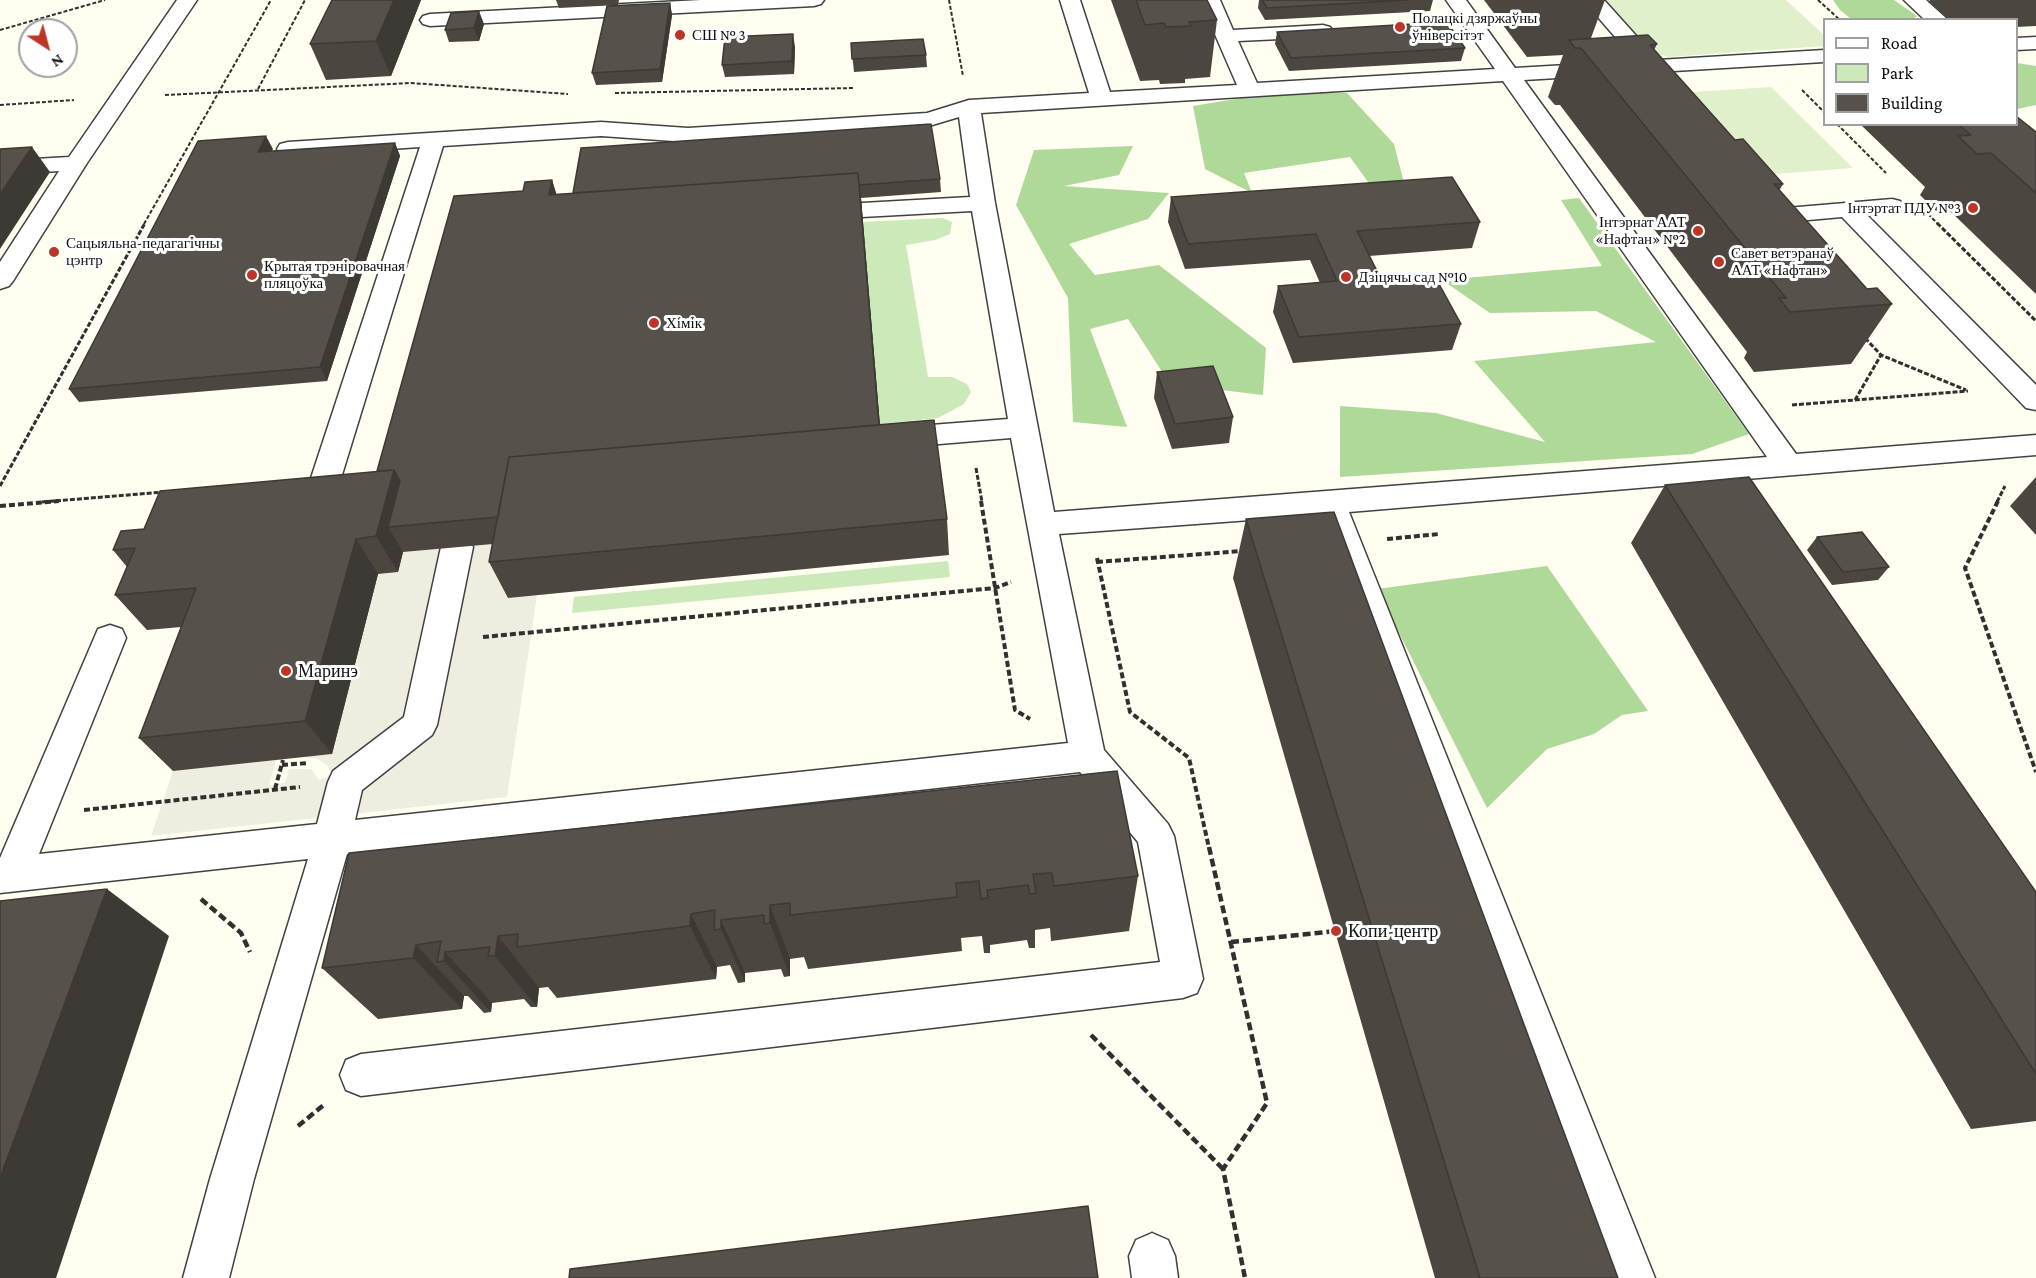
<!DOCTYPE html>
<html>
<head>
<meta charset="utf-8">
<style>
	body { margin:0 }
	#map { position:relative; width:2036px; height:1278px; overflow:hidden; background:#fffef0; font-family:"Crimson Pro",serif }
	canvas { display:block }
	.legend { position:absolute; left:1823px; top:18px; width:195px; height:108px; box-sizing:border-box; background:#fff; border:2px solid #9f9f9f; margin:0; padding:8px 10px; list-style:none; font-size:18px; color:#0e0e0e }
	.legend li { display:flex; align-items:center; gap:12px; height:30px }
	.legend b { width:30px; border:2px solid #9f9f9f }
	.north { position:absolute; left:18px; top:18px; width:60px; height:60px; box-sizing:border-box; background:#fff; border:2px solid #9f9f9f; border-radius:50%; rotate:144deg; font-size:16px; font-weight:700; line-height:24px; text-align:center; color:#0e0e0e }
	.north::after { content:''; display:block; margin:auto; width:21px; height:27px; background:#bc3528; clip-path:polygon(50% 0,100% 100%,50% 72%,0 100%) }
</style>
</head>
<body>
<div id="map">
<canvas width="2036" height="1278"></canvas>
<ul class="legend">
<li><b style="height:8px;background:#fff"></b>Road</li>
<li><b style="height:16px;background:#cce9ba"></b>Park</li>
<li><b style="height:16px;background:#57514b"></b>Building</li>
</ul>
<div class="north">N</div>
</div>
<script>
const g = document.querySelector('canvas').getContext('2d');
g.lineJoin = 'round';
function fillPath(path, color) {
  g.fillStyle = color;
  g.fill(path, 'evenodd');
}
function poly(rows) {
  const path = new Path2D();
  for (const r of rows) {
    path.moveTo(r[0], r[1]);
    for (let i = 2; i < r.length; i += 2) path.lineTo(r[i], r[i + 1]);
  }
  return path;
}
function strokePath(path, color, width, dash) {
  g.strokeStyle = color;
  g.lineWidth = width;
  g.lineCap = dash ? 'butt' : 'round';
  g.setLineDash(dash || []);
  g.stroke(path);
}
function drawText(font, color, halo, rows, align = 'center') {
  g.font = font + ' "Crimson Pro",serif';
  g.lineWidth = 6;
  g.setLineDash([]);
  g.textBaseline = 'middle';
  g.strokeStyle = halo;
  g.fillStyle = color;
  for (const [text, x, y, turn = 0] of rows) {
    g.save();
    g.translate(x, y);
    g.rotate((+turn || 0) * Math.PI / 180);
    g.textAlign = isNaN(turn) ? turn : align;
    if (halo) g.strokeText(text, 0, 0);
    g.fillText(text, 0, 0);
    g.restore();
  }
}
const green = poly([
	[943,218,952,222,950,234,935,240,906,245,928,377,952,377,967,384,971,392,964,404,938,418,880,424,863,222],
	[948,561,950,577,572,613,574,597]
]);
const forest = poly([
	[1833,0,1894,0,1917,16,1913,19,1851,19,1840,10],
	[2017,63,2036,66,2036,105,2017,109],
	[1271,93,1347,93,1394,144,1404,183,1371,186,1350,157,1244,173,1252,193,1205,169,1193,106],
	[1133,146,1119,175,1064,186,1169,193,1148,219,1069,244,1095,275,1159,265,1266,348,1263,395,1170,384,1128,319,1090,329,1127,427,1073,422,1068,298,1016,205,1034,150],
	[1579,198,1749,434,1692,454,1340,477,1340,406,1436,413,1545,442,1474,361,1656,342,1596,311,1490,313,1442,280,1602,266,1561,200],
	[1547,566,1648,711,1622,715,1594,734,1547,749,1487,808,1377,589]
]);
const pitch = poly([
	[1605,0,1786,0,1824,35,1824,46,1668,57,1652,52],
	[1771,87,1853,168,1736,177,1662,94]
]);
const plaza = poly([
	[517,542,537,595,507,797,151,836,173,771,276,760,269,785,285,783,289,769,311,769,319,780,331,775,328,766,318,759,304,757,332,754,378,574,398,572,403,552]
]);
const pathFar3 = poly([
	[949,0,963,76],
	[1818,0,1840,20],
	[0,30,105,0],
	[258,89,305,0],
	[1802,90,1824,112],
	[615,93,853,88],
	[165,95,411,83,568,94],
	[0,105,74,100],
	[1837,124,1886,173],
	[1928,214,1938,224],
	[144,224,271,0]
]);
const pathFar2 = poly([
	[1937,223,2036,321],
	[1865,338,1881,355,1966,390],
	[1855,400,1881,355],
	[1792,405,1968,391],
	[976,468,982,502],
	[0,486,145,223],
	[42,502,164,492],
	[1997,502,2005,486]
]);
const pathFar1 = poly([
	[981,501,1015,710,1030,719],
	[1998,501,1965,568,2036,772],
	[0,506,59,501],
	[1387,539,1439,534],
	[1097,558,1130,712,1189,758,1209,848],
	[1097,562,1242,551],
	[483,637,995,588,1011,582],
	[282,765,308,763],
	[275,789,283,760],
	[84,810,300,787]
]);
const path = poly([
	[1209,847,1267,1103,1223,1169,1245,1278],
	[201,899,241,933,250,952],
	[1231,942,1336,931],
	[1091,1035,1223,1169],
	[298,1126,325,1104]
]);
const minor = poly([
	[177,0,197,0,87,163,13,281,9,286,0,289,0,262,59,171,0,175,0,161,69,157,177,0],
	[701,0,824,0,821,4,814,6,430,26,423,24,420,20,423,16,430,14,701,0],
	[1060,0,1080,0,1110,92,1237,85,1200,0,1220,0,1233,30,1323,25,1330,27,1333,31,1330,35,1323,37,1238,41,1257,83,1495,69,1446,0,1466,0,1515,68,1636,61,1583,0,1604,0,1658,60,1824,50,1824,62,1524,80,1796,454,2036,435,2036,455,1349,512,1655,1278,1609,1278,1319,515,1059,534,1104,750,1168,824,1174,836,1203,979,1197,993,1183,998,361,1096,346,1090,340,1075,346,1060,361,1054,1160,962,1138,842,1080,772,347,854,254,1179,229,1278,183,1278,210,1179,308,859,0,893,0,858,98,629,110,625,122,629,126,638,39,854,317,824,328,782,333,771,404,717,441,547,446,539,457,535,468,539,473,547,437,725,432,735,362,790,355,820,1068,743,1011,438,892,448,882,445,878,438,882,431,892,428,1008,419,972,211,862,217,854,215,850,210,854,205,862,203,970,197,959,117,929,126,688,142,601,136,443,146,341,478,336,485,326,488,316,485,311,478,420,147,288,156,280,154,277,149,280,144,288,142,601,122,688,128,927,113,969,100,1089,93,1060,0],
	[1503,81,1767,457,1054,512,995,203,981,113,1503,81],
	[1904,0,1926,0,1948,20,1925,20,1904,0],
	[2036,37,2036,49,2016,50,2016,38,2036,37],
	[1892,199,1900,201,1904,206,1900,211,1867,215,2036,385,2036,410,2026,408,1842,217,1775,223,1767,221,1763,216,1767,211,1775,209,1892,199],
	[1152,1233,1168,1240,1175,1256,1178,1278,1132,1278,1129,1256,1136,1240,1152,1233]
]);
const wall = poly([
	[421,0,391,76,326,80,310,44],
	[556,0,619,0,618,5,559,8],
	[1111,0,1207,0,1217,20,1210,77,1185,79,1185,83,1160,84,1159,80,1140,81],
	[1259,0,1433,0,1430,11,1265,20,1258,8],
	[1484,0,1605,0,1591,38,1657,44,1654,50,1735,140,1783,184,1779,191,1867,289,1892,304,1851,364,1754,372,1744,358,1747,352,1560,105,1555,105,1548,97,1563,55,1527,57],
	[1930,0,2036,0,2036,26,2016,27,2016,20,1950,20,1928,2],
	[670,3,672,15,662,82,596,85,592,73],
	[484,24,479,41,449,42,445,30],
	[1277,32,1465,48,1461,61,1289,71,1275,44],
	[851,43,926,55,927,67,854,72],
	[795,47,794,74,725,77,722,65],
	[1860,124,2016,124,2036,132,2036,294,1951,212,1938,213,1920,195,1925,187],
	[395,143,400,156,327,381,79,402,69,389,273,149,271,152],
	[940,179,941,192,861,198,880,425,947,519,949,555,508,598,489,562,493,544,403,552,398,572,378,574,332,754,173,771,139,738,181,627,147,630,115,595,127,567,113,550,144,529,377,471,523,191,552,180,556,194],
	[1171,197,1480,222,1472,248,1369,256,1380,277,1461,324,1452,350,1293,363,1273,312,1278,286,1320,283,1310,260,1185,269,1168,222],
	[1157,372,1233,417,1229,443,1172,449,1154,398],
	[2036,477,2036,535,2010,506],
	[1665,485,2036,892,2036,1121,1971,1129,1631,543],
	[1246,519,1618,1278,1435,1278,1233,578],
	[1817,537,1889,567,1878,580,1832,585,1807,550],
	[1117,771,1138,876,1129,931,1051,941,1050,928,1035,930,1035,948,1029,948,1027,940,990,945,990,953,984,953,982,936,961,938,962,951,808,969,804,957,790,959,790,976,784,977,781,969,745,973,745,982,738,983,730,965,717,967,716,979,557,998,548,987,539,988,537,1007,531,1007,524,999,492,1003,491,1012,484,1013,468,996,464,996,462,1009,378,1019,322,968]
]);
const shadedWall = poly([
	[394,0,421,0,391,76,376,41],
	[670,3,672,15,662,82,660,69],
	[479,11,484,24,479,41,474,28],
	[793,34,795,47,794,74,792,61],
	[266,136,273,149,265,165,258,152],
	[395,143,400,156,327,381,320,367],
	[32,147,50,172,0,249,0,194],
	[858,173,861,198,883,462,880,436],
	[552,180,560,205,549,195],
	[394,470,414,506,388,527,403,552,398,572,376,536],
	[356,539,378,574,332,754,305,721],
	[107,889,169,936,56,1278,0,1278,0,1178],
	[770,905,790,959,790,976,770,923],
	[691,914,717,967,716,979,690,926],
	[721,920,745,973,745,982,721,929],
	[498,936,539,988,537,1007,495,956],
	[416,945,464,996,462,1009,413,958],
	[445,952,492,1003,491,1012,444,961]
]);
const building = poly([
	[332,0,394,0,376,41,310,44,332,0],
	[1136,0,1207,0,1217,20,1189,22,1191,26,1166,27,1164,23,1145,25,1136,0],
	[1262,0,1407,0,1267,8,1262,0],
	[670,3,660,69,592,73,607,6,670,3],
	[479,11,474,28,445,30,451,13,479,11],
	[1447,22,1465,48,1291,58,1277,32,1447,22],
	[793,34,792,61,722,65,725,37,793,34],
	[1648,35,1657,44,1650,45,1735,140,1743,139,1783,184,1774,184,1867,289,1877,288,1892,304,1790,312,1779,298,1786,298,1581,48,1575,48,1569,40,1648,35],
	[923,39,926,55,852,59,851,43,923,39],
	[2016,116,2036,132,2036,193,1991,153,1977,154,1958,136,1971,135,1958,124,2016,124,2016,116],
	[931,124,940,179,859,185,858,173,573,193,581,148,931,124],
	[266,136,258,152,395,143,320,367,69,389,198,141,266,136],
	[32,147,0,194,0,149,32,147],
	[858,173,879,425,509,457,498,517,388,527,400,481,394,470,377,471,454,196,523,191,525,182,552,180,549,195,858,173],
	[1452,177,1480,222,1357,231,1380,277,1433,273,1461,324,1299,337,1278,286,1337,281,1316,234,1188,244,1171,197,1452,177],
	[1213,366,1233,417,1175,424,1157,372,1213,366],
	[934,420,947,519,489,562,509,457,934,420],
	[394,470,376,536,356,539,305,721,139,738,196,588,115,595,135,548,113,550,121,531,144,529,160,491,394,470],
	[1749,477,2036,892,2036,1074,1665,485,1749,477],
	[1334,512,1618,1278,1480,1278,1246,519,1334,512],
	[1862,532,1889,567,1843,572,1817,537,1862,532],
	[1117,771,1138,876,1054,886,1052,873,1033,874,1036,893,1030,894,1028,885,987,890,988,898,981,899,979,881,956,883,957,897,790,915,790,903,770,905,770,923,764,924,764,915,721,920,721,929,714,930,715,910,691,914,690,926,517,947,518,934,498,936,495,956,488,956,490,947,445,952,444,961,437,962,441,941,416,945,413,958,322,968,349,853,1117,771],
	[107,889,0,1178,0,901,107,889],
	[1088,1206,1098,1278,569,1278,570,1269,1088,1206]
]);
const markers = [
	[1400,27,6,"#bc3528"],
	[680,35,6,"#bc3528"],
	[1973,208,6,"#bc3528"],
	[1698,231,6,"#bc3528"],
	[54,252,6,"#bc3528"],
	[1719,262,6,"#bc3528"],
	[252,275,6,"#bc3528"],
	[1346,277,6,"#bc3528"],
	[654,323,6,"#bc3528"],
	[286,671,6,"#bc3528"],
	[1336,931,6,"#bc3528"]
];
const farPoinames = [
	["Полацкі дзяржаўны",1412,18],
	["ўніверсітэт",1412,35],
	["СШ № 3",692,35],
	["Інтэртат ПДУ №3",1961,208,"right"],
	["Інтэрнат ААТ",1686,222,"right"],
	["«Нафтан» №2",1686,239,"right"],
	["Сацыяльна-педагагічны",66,243],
	["цэнтр",66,260],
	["Савет ветэранаў",1731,253],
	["ААТ «Нафтан»",1731,270],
	["Крытая трэніровачная",264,266],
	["пляцоўка",264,283],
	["Дзіцячы сад №10",1358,277],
	["Хімік",666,323]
];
const poiNames = [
	["Маринэ",298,671],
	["Копи-центр",1348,931]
];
fillPath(green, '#cce9ba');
fillPath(forest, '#aed999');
fillPath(pitch, '#dff0cb');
fillPath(plaza, '#efeddf');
strokePath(minor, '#414141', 3);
strokePath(pathFar3, '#303030', 2, [4, 2]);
strokePath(pathFar2, '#303030', 3, [5, 2]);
strokePath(pathFar1, '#303030', 4, [6, 3]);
strokePath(path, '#303030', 4.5, [8, 4]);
fillPath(minor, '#fff');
fillPath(wall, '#4b4640');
fillPath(shadedWall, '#3d3934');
fillPath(building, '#57514b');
strokePath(building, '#3d3934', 1.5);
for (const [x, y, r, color] of markers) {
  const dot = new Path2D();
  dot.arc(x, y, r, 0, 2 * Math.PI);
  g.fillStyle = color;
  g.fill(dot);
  strokePath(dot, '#fff', 2);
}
drawText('15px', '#0e0e0e', '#fff', farPoinames, 'left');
drawText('18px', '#0e0e0e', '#fff', poiNames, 'left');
</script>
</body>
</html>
